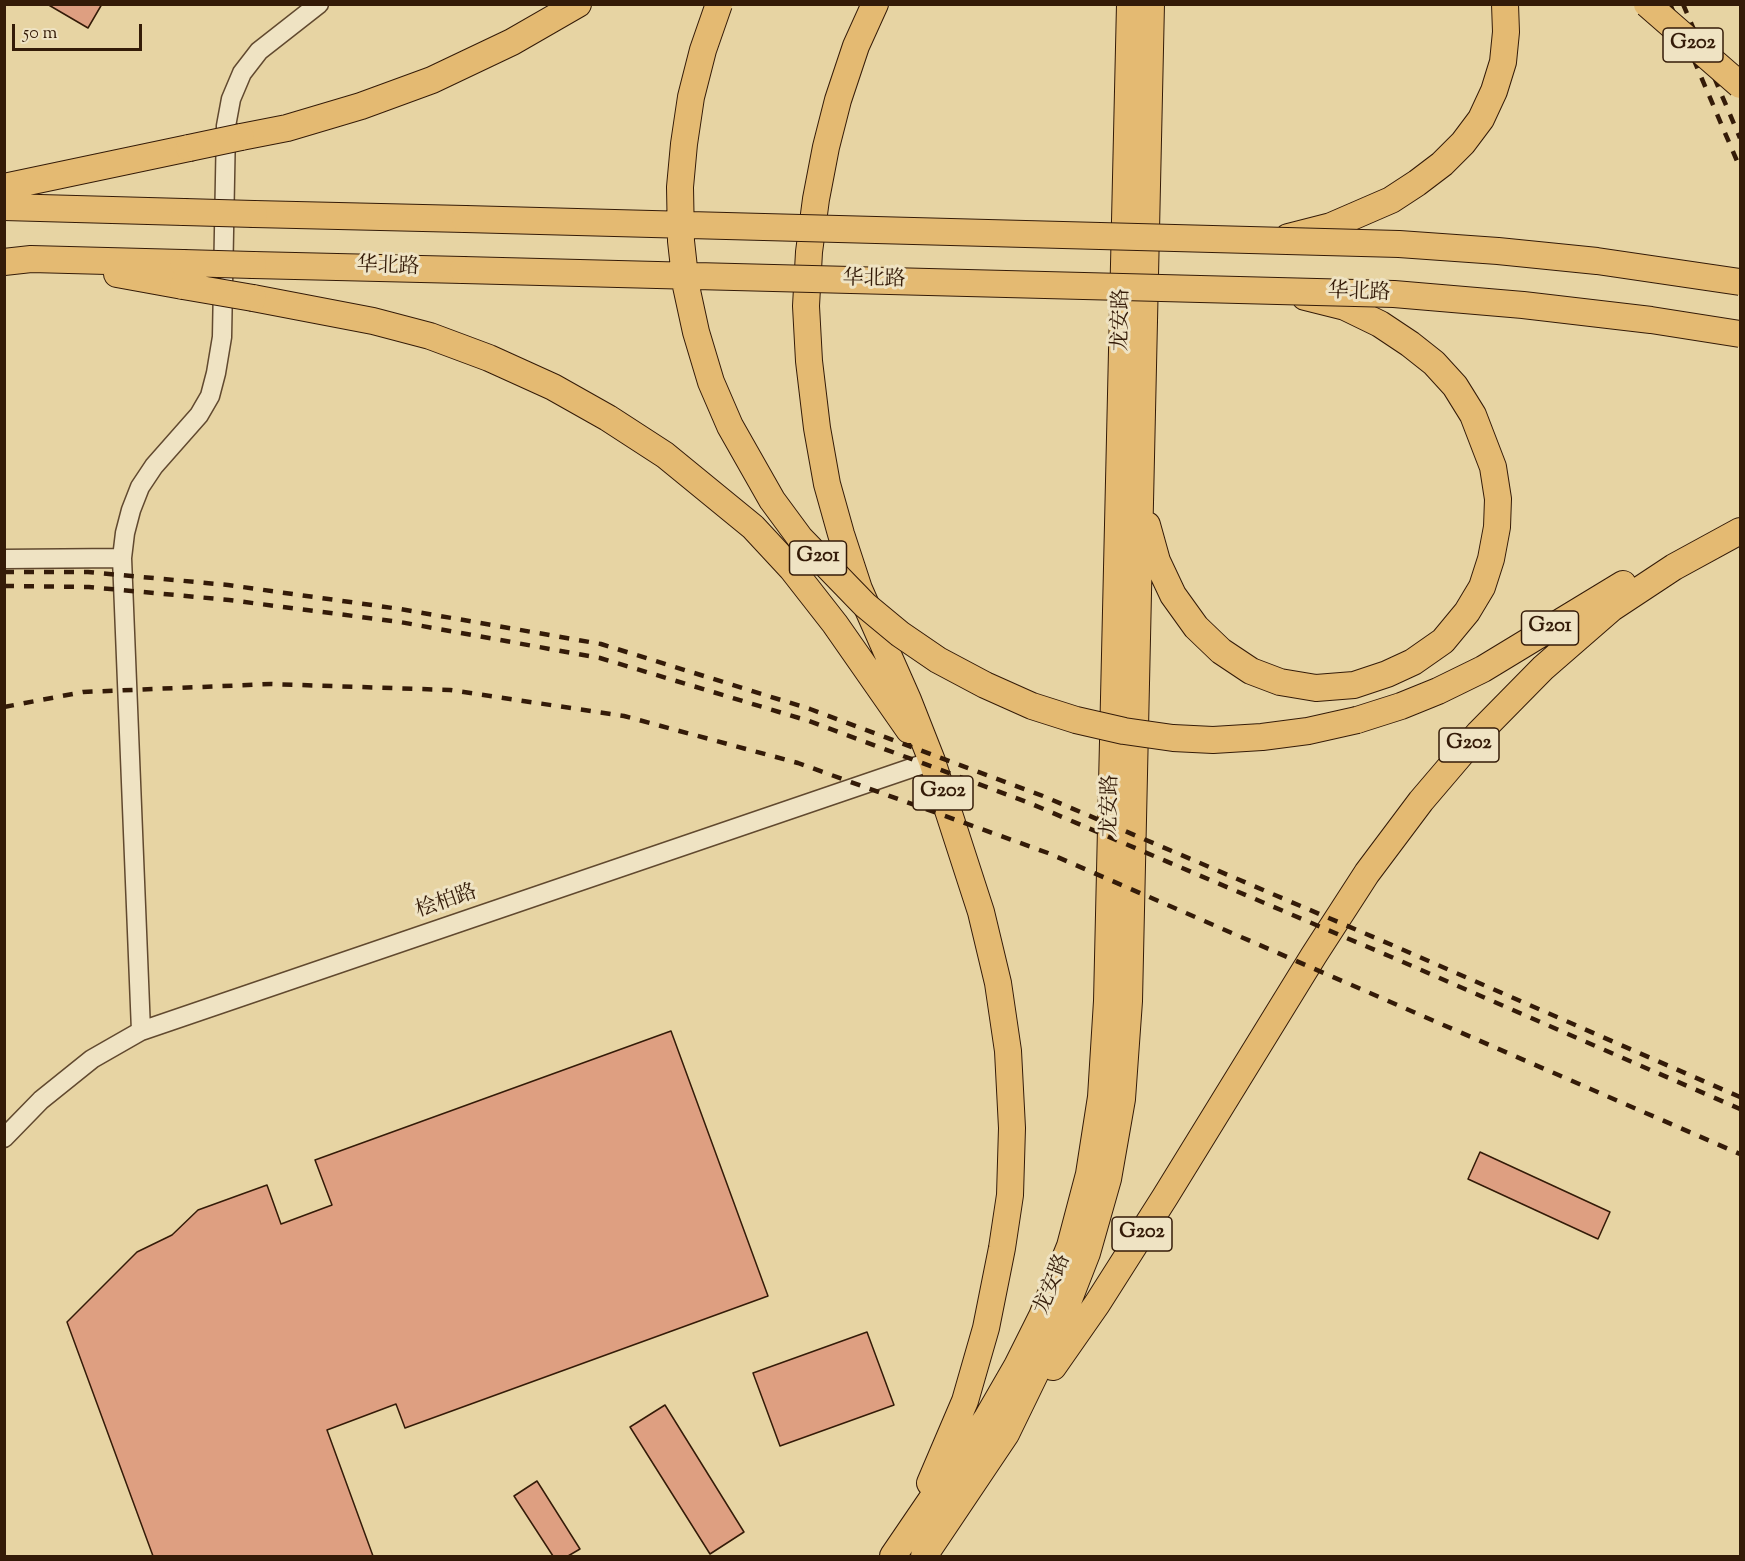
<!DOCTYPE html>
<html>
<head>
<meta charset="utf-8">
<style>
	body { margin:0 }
	#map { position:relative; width:1745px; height:1561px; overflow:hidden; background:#e7d4a3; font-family:"Sorts Mill Goudy",serif }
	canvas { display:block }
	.frame { position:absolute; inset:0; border:6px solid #341b08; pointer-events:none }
	.scale { position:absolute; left:12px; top:24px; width:130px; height:27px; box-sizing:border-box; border:3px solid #341b08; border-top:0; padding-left:8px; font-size:18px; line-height:21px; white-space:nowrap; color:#341b08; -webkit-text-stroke:4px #efe3c3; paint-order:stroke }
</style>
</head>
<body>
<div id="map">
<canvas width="1745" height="1561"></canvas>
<div class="frame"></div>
<div class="scale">50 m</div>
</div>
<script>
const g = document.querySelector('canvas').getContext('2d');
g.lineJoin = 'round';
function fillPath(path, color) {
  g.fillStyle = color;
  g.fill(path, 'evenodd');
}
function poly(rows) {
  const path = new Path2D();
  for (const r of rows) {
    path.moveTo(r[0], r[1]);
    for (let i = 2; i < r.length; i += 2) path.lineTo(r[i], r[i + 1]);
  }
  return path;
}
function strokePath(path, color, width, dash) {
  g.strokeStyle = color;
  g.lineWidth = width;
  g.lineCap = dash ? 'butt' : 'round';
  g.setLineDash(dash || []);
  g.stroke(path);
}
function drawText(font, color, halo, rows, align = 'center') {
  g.font = font + ' "Sorts Mill Goudy","Noto Serif SC",serif';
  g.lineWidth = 6;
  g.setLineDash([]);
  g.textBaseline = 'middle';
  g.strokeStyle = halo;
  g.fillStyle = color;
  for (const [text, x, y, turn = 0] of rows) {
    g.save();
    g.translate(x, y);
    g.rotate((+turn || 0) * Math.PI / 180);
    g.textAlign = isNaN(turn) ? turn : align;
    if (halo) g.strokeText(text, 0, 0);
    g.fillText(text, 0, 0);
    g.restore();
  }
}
const building = poly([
	[47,4,102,4,88,28,47,4],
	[671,1031,768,1296,405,1428,396,1404,327,1430,373,1556,153,1556,67,1322,137,1252,172,1235,198,1210,267,1185,281,1224,332,1205,315,1160,671,1031],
	[1480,1152,1610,1212,1598,1239,1468,1179,1480,1152],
	[867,1332,894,1405,780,1446,753,1373,867,1332],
	[665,1405,744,1532,710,1554,630,1427,665,1405],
	[537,1481,580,1549,568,1556,553,1556,514,1496,537,1481]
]);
const minor = poly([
	[4,559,122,558],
	[141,1031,122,558,125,533,131,510,140,487,154,466,199,415,210,396,216,373,222,337,226,126,231,99,242,73,259,51,319,4],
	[4,1138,41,1100,92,1059,141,1031,932,761]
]);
const highway = poly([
	[875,4,856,46,838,100,826,147,816,199,809,252,806,306,809,361,817,428,827,484,841,534,859,589,908,700,932,761,981,912,998,983,1008,1051,1012,1128,1010,1195,1002,1248,986,1328,965,1401,930,1483],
	[241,137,287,128,361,106,432,80,512,42,578,4],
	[4,187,189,148],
	[4,207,184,212],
	[254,214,465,219],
	[1288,237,1331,226,1391,200,1417,183,1442,164,1463,143,1481,119,1494,91,1503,62,1506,32,1505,4],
	[4,262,31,259,183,263],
	[253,265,463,270],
	[117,274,183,286],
	[253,298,373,321,430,336,489,358,553,387,608,418,665,455,753,527,792,569,835,624,909,730],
	[1147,525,1157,561,1173,595,1196,627,1221,651,1251,671,1280,682,1316,688,1354,685,1387,674,1413,662,1443,641,1467,612,1482,587,1491,559,1497,527,1498,499,1493,467,1473,415,1455,386,1434,363,1410,344,1380,324,1345,307,1305,297],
	[1357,720,1401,706,1438,691,1483,669,1623,584],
	[1053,1367,1097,1304,1165,1197,1314,955,1367,873,1421,801,1479,733,1543,668,1612,608,1674,567,1740,531],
	[893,1556,987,1418,1017,1366,1042,1316,1070,1246,1089,1174,1101,1097,1107,1001,1130,4],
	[924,1556,1006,1434,1059,1325,1087,1253,1108,1179,1122,1099,1129,1001,1151,4]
]);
const rail = poly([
	[1670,4,1740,168],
	[1683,4,1740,138],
	[4,572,88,572,228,585,400,609,601,644,810,709,1043,796,1392,945,1740,1097],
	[4,586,89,587,229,600,400,622,600,658,809,721,1027,802,1389,956,1740,1109],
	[4,707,83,692,271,684,450,690,624,716,798,763,1048,853,1740,1154]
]);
const highwayBridge = poly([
	[719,4,703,50,691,97,684,144,680,187,681,241,686,286,696,332,711,382,730,426,772,500,800,538,865,605,900,634,938,660,985,685,1032,706,1076,720,1124,731,1173,738,1213,740,1262,737,1308,731,1357,720],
	[1647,4,1740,85],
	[189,148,241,137],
	[184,212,254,214],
	[465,219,1399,244,1498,251,1597,261,1740,282],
	[183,263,253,265],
	[463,270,1394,294,1523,305,1651,320,1740,334],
	[183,286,253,298]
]);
const shields = [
	[1693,45,60],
	[818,558,57],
	[1550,628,57],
	[1469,745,60],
	[943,793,60],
	[1142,1234,60]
];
const shieldNames = [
	["G202",1693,45],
	["G201",818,558],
	["G201",1550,628],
	["G202",1469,745],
	["G202",943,793],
	["G202",1142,1234]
];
const streetNames = [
	["华北路",388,268,2],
	["华北路",874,281,1],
	["华北路",1359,294,2],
	["龙安路",1123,320,-89],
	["龙安路",1112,806,-89],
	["桧柏路",447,903,-19],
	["龙安路",1054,1285,-68]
];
fillPath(building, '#de9f81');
strokePath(building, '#341b08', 1.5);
strokePath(minor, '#61492f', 21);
strokePath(highway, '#341b08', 28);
strokePath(minor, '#efe3c3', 18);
strokePath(highway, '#e4ba72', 26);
strokePath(rail, '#341b08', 4.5, [10, 10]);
strokePath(highwayBridge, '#341b08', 28, []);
strokePath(highwayBridge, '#e4ba72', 26);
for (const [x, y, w] of shields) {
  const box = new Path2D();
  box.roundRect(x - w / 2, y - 17, w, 34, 4.5);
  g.fillStyle = '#efe3c3';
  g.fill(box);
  strokePath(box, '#341b08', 1.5);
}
drawText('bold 20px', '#341b08', null, shieldNames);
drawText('21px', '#341b08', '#efe3c3', streetNames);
</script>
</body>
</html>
